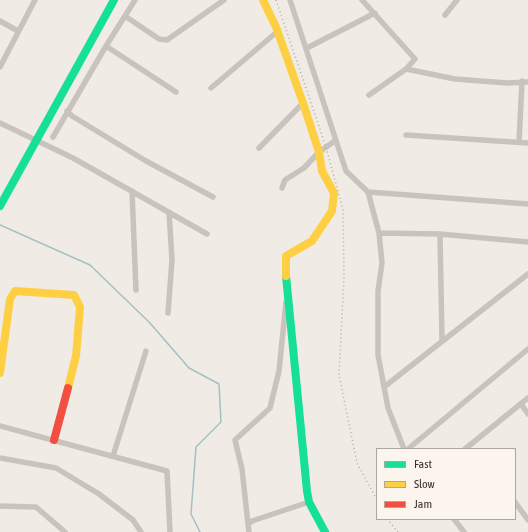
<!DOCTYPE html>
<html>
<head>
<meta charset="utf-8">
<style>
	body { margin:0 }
	#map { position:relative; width:528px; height:532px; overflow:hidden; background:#f0ebe5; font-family:"Asap Condensed",sans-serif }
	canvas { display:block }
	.legend { position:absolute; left:376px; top:448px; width:140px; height:72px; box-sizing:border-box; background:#fbf5ee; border:1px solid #aea6a0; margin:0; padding:5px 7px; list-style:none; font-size:12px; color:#3b302b }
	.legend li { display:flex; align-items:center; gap:8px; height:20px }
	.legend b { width:20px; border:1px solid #aea6a0 }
</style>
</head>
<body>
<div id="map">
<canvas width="528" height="532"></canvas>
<ul class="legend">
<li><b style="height:5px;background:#16e098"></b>Fast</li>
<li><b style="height:5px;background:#ffcf43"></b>Slow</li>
<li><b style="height:5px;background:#f24e42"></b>Jam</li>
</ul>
</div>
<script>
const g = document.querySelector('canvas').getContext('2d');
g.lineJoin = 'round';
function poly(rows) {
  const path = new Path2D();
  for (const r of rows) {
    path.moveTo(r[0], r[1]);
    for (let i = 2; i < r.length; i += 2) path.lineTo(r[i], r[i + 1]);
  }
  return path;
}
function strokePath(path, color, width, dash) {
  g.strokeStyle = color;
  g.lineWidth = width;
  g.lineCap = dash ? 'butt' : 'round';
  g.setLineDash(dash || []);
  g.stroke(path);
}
const stream = poly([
	[0,225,90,265,149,322,189,368,219,384,221,422,196,447,191,514,200,532]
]);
const street = poly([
	[290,0,346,171,368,192,379,233,382,263,378,291,378,355,388,408,404,449],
	[362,0,415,59,406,69,369,95],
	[445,15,457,0],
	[125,16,159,39,167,40,224,0],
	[0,21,18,31],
	[106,46,176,92],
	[307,48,375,13],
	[0,67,35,0],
	[406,69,455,79,507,83,528,82],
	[211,88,278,31],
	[67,111,72,116,146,161,213,197],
	[0,123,73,158,207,234],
	[406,135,528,143],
	[53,137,106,46,135,0],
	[519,142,522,81],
	[259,148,303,103],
	[282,188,285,180,304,168,319,152,336,140],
	[132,191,136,290],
	[368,192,528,204],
	[379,233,440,234,528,242],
	[440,234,442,340],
	[168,313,172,260,169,212],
	[384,387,528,274],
	[521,404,528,414],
	[0,426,167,471,170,532],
	[408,449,528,349],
	[465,449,528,398],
	[113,456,146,351],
	[0,458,56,468,99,494,133,520,141,532],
	[515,502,528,520],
	[0,506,36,507,65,532],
	[454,519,464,532],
	[248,524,242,469,235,440,270,408,279,371,286,302],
	[249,532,248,524,252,521,309,502]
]);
const fast = poly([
	[0,206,114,0],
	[286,276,307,491,309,502,325,532]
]);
const slow = poly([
	[263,0,276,27,303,103,319,152,322,171,334,193,332,211,312,241,286,256,286,276],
	[0,373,10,299,15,291,74,295,80,307,76,356,68,388]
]);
const jam = poly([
	[54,440,68,388]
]);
const rail = poly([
	[276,0,326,147,343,210,344,277,339,375,357,463,377,500],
	[387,519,398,532]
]);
strokePath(stream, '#a1c2c1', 1.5);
strokePath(street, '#c9c3be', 5.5);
strokePath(fast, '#16e098', 8);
strokePath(slow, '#ffcf43', 8);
strokePath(jam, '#f24e42', 8);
strokePath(rail, '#b1aca8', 1.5, [1, 3]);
</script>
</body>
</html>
